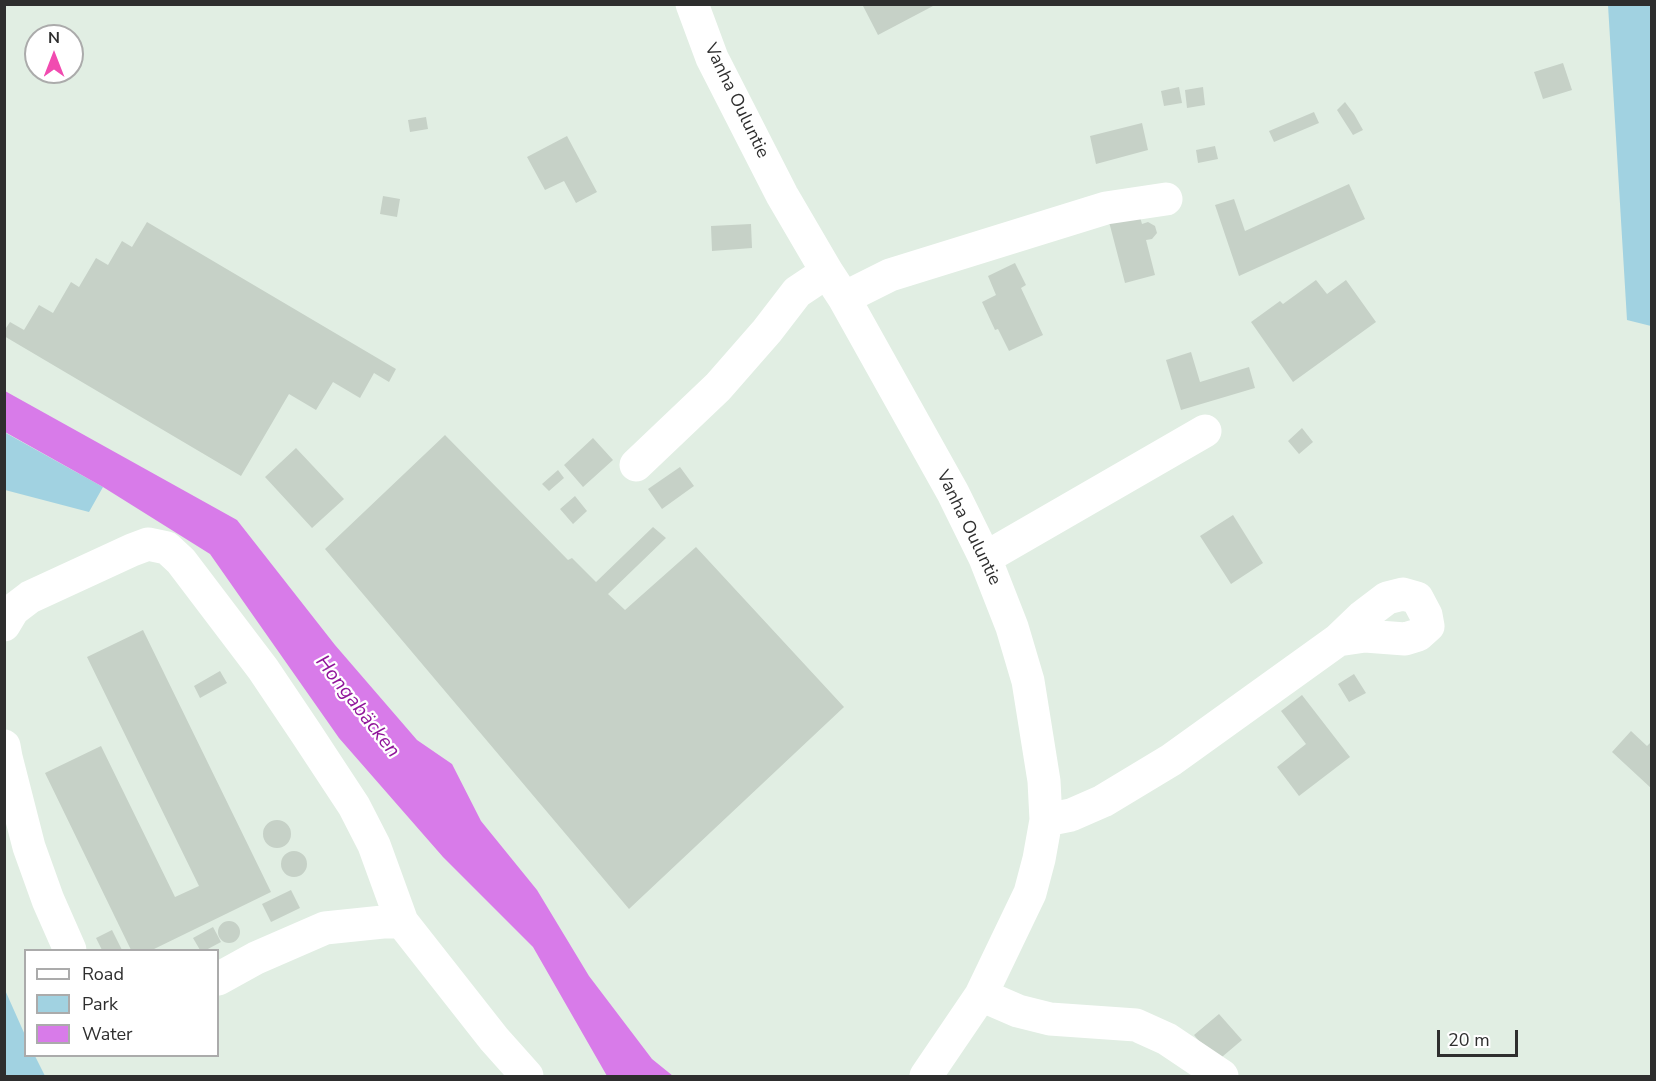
<!DOCTYPE html>
<html>
<head>
<meta charset="utf-8">
<style>
	body { margin:0 }
	#map { position:relative; width:1656px; height:1081px; overflow:hidden; background:#e1eee3; font-family:"Nunito Sans",sans-serif }
	canvas { display:block }
	.frame { position:absolute; inset:0; border:6px solid #2e2e2e; pointer-events:none }
	.legend { position:absolute; left:24px; top:949px; width:195px; height:108px; box-sizing:border-box; background:#fff; border:2px solid #ababab; margin:0; padding:8px 10px; list-style:none; font-size:18px; color:#2e2e2e }
	.legend li { display:flex; align-items:center; gap:12px; height:30px }
	.legend b { width:30px; border:2px solid #ababab }
	.north { position:absolute; left:24px; top:24px; width:60px; height:60px; box-sizing:border-box; background:#fff; border:2px solid #ababab; border-radius:50%; rotate:0deg; font-size:16px; font-weight:700; line-height:24px; text-align:center; color:#2e2e2e }
	.north::after { content:''; display:block; margin:auto; width:21px; height:27px; background:#f14bb0; clip-path:polygon(50% 0,100% 100%,50% 72%,0 100%) }
	.scale { position:absolute; left:1437px; top:1030px; width:81px; height:27px; box-sizing:border-box; border:3px solid #2e2e2e; border-top:0; padding-left:8px; font-size:18px; line-height:21px; white-space:nowrap; color:#2e2e2e; -webkit-text-stroke:4px #fff; paint-order:stroke }
</style>
</head>
<body>
<div id="map">
<canvas width="1656" height="1081"></canvas>
<div class="frame"></div>
<ul class="legend">
<li><b style="height:8px;background:#fff"></b>Road</li>
<li><b style="height:16px;background:#a1d2e1"></b>Park</li>
<li><b style="height:16px;background:#d87be9"></b>Water</li>
</ul>
<div class="north">N</div>
<div class="scale">20 m</div>
</div>
<script>
const g = document.querySelector('canvas').getContext('2d');
g.lineJoin = 'round';
function fillPath(path, color) {
  g.fillStyle = color;
  g.fill(path, 'evenodd');
}
function poly(rows) {
  const path = new Path2D();
  for (const r of rows) {
    if (r.length === 3) {
      path.moveTo(r[0] + r[2], r[1]);
      path.arc(r[0], r[1], r[2], 0, 2 * Math.PI);
      continue;
    }
    path.moveTo(r[0], r[1]);
    for (let i = 2; i < r.length; i += 2) path.lineTo(r[i], r[i + 1]);
  }
  return path;
}
function strokePath(path, color, width, dash) {
  g.strokeStyle = color;
  g.lineWidth = width;
  g.lineCap = dash ? 'butt' : 'round';
  g.setLineDash(dash || []);
  g.stroke(path);
}
function drawText(font, color, halo, rows, align = 'center') {
  g.font = font + ' "Nunito Sans",sans-serif';
  g.lineWidth = 4.5;
  g.setLineDash([]);
  g.textBaseline = 'middle';
  g.strokeStyle = halo;
  g.fillStyle = color;
  for (const [text, x, y, turn = 0] of rows) {
    g.save();
    g.translate(x, y);
    g.rotate((+turn || 0) * Math.PI / 180);
    g.textAlign = isNaN(turn) ? turn : align;
    if (halo) g.strokeText(text, 0, 0);
    g.fillText(text, 0, 0);
    g.restore();
  }
}
const green = poly([
	[1608,5,1651,5,1651,326,1627,320],
	[4,432,103,487,89,512,5,490],
	[5,990,25,1035,26,1056,35,1056,45,1076,5,1076]
]);
const water = poly([
	[5,391,237,520,335,645,417,740,452,764,481,821,537,890,589,976,652,1059,673,1076,607,1076,533,947,443,857,339,738,210,554,103,487,5,432]
]);
const building = poly([
	[862,4,932,4,933,6,878,35],
	[1563,63,1572,90,1543,99,1534,72],
	[1179,87,1182,103,1164,106,1161,91],
	[1203,87,1205,105,1187,108,1185,90],
	[1345,102,1354,114,1363,130,1353,135,1337,110],
	[1314,112,1319,123,1274,142,1269,131],
	[426,117,428,129,410,132,408,120],
	[1142,123,1148,150,1096,164,1090,136],
	[567,136,597,192,576,203,564,181,545,190,527,157],
	[1215,146,1218,159,1198,163,1196,150],
	[1349,184,1365,219,1239,276,1215,205,1234,199,1245,231],
	[383,196,400,199,397,217,380,214],
	[1138,210,1142,224,1148,222,1155,226,1157,233,1152,239,1146,240,1155,275,1125,283,1108,218],
	[147,222,396,369,389,382,374,373,360,398,333,382,316,410,289,394,241,476,4,336,4,331,10,322,24,330,39,305,53,313,71,282,79,287,96,258,108,265,122,241,132,247],
	[751,224,752,248,712,251,711,226],
	[1015,263,1026,285,1021,288,1043,335,1009,351,998,329,995,330,982,302,996,295,988,276],
	[1316,280,1327,294,1346,280,1376,322,1293,382,1251,322,1280,301,1283,304],
	[1191,352,1200,382,1249,367,1255,388,1181,410,1166,360],
	[1302,428,1313,442,1299,454,1288,441],
	[445,435,568,560,572,558,596,582,653,527,666,538,608,594,625,610,696,547,844,707,629,909,325,549],
	[593,438,613,460,583,487,564,465],
	[296,448,344,499,312,528,265,477],
	[680,467,694,486,662,509,648,489],
	[558,470,564,478,549,491,542,484],
	[575,496,587,511,573,524,560,509],
	[1233,515,1263,563,1231,584,1200,536],
	[143,630,271,892,152,950,131,950,45,773,101,746,175,897,199,886,87,657],
	[220,671,227,683,200,698,194,686],
	[1354,674,1366,693,1349,702,1338,684],
	[1302,695,1350,757,1299,796,1277,767,1306,744,1281,711],
	[1631,731,1647,746,1652,741,1652,789,1612,752],
	[277,834,14],
	[294,864,13],
	[291,890,300,908,271,922,262,904],
	[229,932,11],
	[213,927,221,942,206,950,200,950,193,938],
	[112,930,122,950,102,950,96,938],
	[1219,1014,1242,1040,1216,1062,1194,1035]
]);
const minor = poly([
	[692,4,712,58,782,195,827,272,844,298,953,493,985,558,1012,627,1028,681,1044,781,1046,820,1039,859,1030,893,981,995,926,1076],
	[844,298,890,275,1106,208,1166,199],
	[636,465,718,387,767,331,797,292,827,272],
	[985,558,1205,431],
	[4,625,13,610,30,597,132,550,148,544,167,548,181,561,263,669,306,733,354,806,374,845,402,922,494,1039,527,1076],
	[4,746,6,757,29,847,48,900,70,950],
	[1046,820,1071,815,1103,801,1171,760,1338,640,1362,617,1387,598,1403,594,1417,598,1426,615,1428,626,1418,635,1405,639,1365,636,1338,640],
	[218,979,256,958,325,928,383,922,402,922],
	[981,995,1018,1011,1050,1019,1136,1025,1167,1039,1222,1076]
]);
const streetNames = [
	["Vanha Ouluntie",736,101,64],
	["Vanha Ouluntie",968,528,64]
];
const waterNames = [
	["Hongabäcken",357,707,52]
];
fillPath(green, '#a1d2e1');
fillPath(water, '#d87be9');
fillPath(building, '#c6d1c7');
strokePath(minor, '#fff', 33);
drawText('18px', '#2e2e2e', '#fff', streetNames);
drawText('italic 20px', '#90159a', '#fff', waterNames);
</script>
</body>
</html>
